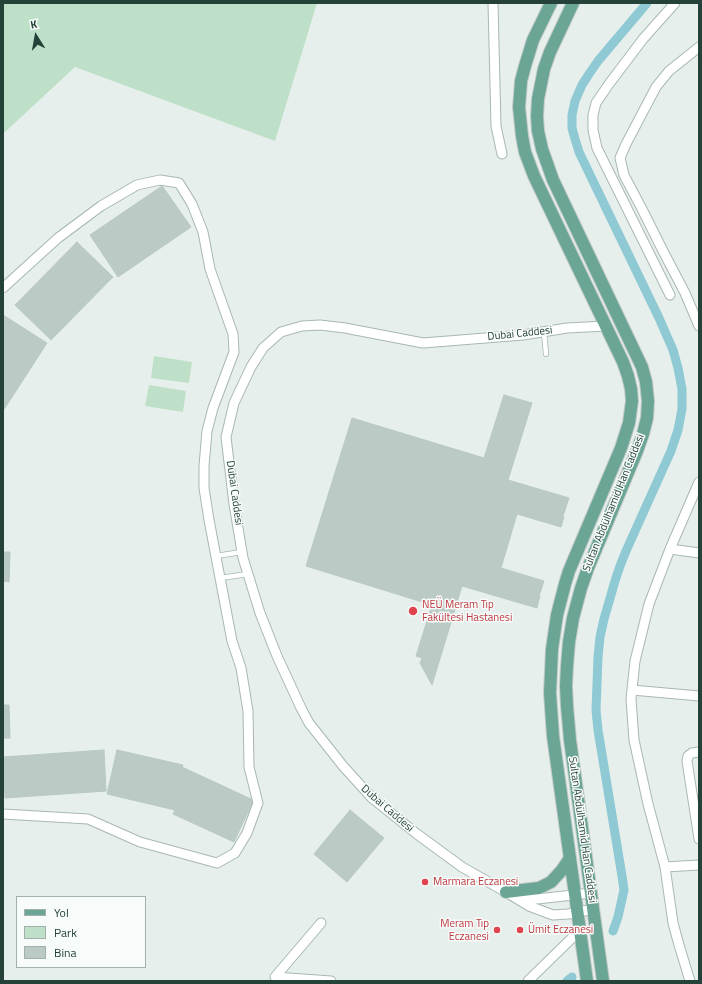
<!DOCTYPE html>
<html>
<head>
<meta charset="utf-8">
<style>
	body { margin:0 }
	#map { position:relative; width:702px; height:984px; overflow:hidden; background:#e6efeb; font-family:"Titillium Web",sans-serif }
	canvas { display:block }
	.frame { position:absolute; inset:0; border:4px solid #24423a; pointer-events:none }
	.legend { position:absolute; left:16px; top:896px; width:130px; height:72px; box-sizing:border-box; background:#f7fbf9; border:1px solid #a3b1ad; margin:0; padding:5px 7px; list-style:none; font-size:12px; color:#24423a }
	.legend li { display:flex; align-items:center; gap:8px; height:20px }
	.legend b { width:20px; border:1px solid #a3b1ad }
	.north { position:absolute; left:16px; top:16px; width:40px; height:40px; -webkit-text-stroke:3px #f7fbf9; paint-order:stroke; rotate:349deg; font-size:11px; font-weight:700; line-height:16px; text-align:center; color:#24423a }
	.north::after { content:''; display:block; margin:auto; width:14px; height:18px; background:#24423a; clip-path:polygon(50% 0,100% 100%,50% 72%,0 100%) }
</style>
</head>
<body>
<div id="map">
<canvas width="702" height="984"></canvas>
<div class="frame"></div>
<ul class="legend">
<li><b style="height:5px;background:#6aa596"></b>Yol</li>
<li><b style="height:11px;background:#bfe0c8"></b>Park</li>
<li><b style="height:11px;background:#bbcac4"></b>Bina</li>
</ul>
<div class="north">K</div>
</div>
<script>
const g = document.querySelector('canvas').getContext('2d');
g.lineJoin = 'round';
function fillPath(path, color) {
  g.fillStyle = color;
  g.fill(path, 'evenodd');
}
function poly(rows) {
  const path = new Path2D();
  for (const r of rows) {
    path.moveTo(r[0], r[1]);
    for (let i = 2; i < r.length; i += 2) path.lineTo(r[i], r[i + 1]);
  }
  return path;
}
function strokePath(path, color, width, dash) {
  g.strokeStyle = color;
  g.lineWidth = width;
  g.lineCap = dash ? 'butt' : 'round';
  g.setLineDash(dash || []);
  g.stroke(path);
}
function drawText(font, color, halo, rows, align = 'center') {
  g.font = font + ' "Titillium Web",sans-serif';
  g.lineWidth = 3;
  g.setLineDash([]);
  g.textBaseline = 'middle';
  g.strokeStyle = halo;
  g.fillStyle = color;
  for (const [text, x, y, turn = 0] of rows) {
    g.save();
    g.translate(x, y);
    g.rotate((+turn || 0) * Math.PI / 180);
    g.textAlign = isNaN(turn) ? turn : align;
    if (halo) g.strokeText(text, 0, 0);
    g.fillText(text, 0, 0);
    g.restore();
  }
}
const green = poly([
	[3,3,317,3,275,141,75,67,3,134],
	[154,356,192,362,189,383,151,378],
	[149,385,186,391,183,412,145,406]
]);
const canal = poly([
	[613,931,618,917,624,890,622,876,598,730,596,710,598,657,600,637,604,619,615,581,620,566,626,551,671,451,678,430,682,409,682,389,678,368,673,350,659,318,579,152,575,139,572,128,572,115,575,101,582,85,589,74,598,61,647,3],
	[567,981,572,977]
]);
const building = poly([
	[162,186,163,187,191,227,118,277,90,235,162,186],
	[77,242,113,277,51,340,15,305,77,242],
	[3,315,47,343,3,411,3,315],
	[504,395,532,403,508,480,569,498,563,516,564,517,561,527,517,514,501,568,544,581,539,596,540,596,537,608,462,586,432,685,420,663,422,658,416,656,432,605,306,566,352,418,484,458,504,395],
	[3,552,10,552,9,582,3,581,3,552],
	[3,705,9,705,10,738,3,738,3,705],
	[104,750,106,791,5,798,3,757,104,750],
	[117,750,183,765,182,767,251,799,252,803,249,810,234,842,173,814,175,810,107,794,117,750],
	[350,810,384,838,347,882,314,854,350,810]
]);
const lane = poly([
	[544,332,546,354],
	[216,556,242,552],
	[220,578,248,574]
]);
const street = poly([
	[493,3,496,126,502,154],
	[699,47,669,71,656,87,626,144,620,158,624,175,642,209,663,251,685,293,699,326],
	[3,288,58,238,101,206,137,185,160,180,179,183,192,204,203,232,210,269,233,334,234,352,213,408,207,431,204,466,204,488,209,520,232,641,241,668,248,711,249,767,258,803,247,833,235,853,217,863,140,842,88,819,3,814],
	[670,295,597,148,593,130,593,115,596,103,609,84,643,39,675,3],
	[670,549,699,553],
	[632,690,699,696],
	[699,752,692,753,688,756,687,761,699,839],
	[665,867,699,865],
	[513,894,537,899,591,893],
	[594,909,568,914,553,915,529,906,506,892,462,867,417,834,372,798,343,766,309,723,301,708,277,656,260,613,243,558,234,504,226,437,234,403,251,367,263,348,281,332,302,326,320,325,345,328,423,343,523,335,567,328,606,326],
	[321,923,275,977,331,981],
	[528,981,572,938,579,929],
	[690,981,679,945,673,923,665,867,648,804,634,740,631,699,635,661,649,604,670,549,699,482]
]);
const primary = poly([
	[551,3,533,40,525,66,521,81,520,95,519,107,522,136,525,152,534,176,623,362,628,376,631,389,632,401,629,423,621,448,569,571,565,584,557,615,552,649,550,693,553,736,587,981],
	[573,3,550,52,544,69,538,99,537,116,538,131,542,149,553,180,642,367,646,382,648,401,647,418,643,434,637,451,588,568,581,588,573,618,569,642,567,666,566,686,567,706,570,740,603,981],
	[506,892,539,888,551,882,562,870,570,858]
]);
const markers = [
	[413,611,5,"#e0444e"],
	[425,882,4,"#e0444e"],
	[497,930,4,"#e0444e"],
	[520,930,4,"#e0444e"]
];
const streetNames = [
	["Dubai Caddesi",520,334,-6],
	["Dubai Caddesi",234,493,82],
	["Sultan Abdülhamid Han Caddesi",614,503,-68],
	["Dubai Caddesi",387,809,41],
	["Sultan Abdülhamid Han Caddesi",582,830,82]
];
const healthNames = [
	["NEÜ Meram Tıp",422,605],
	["Fakültesi Hastanesi",422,618],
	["Marmara Eczanesi",433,882],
	["Meram Tıp",489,924,"right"],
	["Eczanesi",489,937,"right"],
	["Ümit Eczanesi",528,930]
];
fillPath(green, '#bfe0c8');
strokePath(canal, '#8ec9d4', 9);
fillPath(building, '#bbcac4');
strokePath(building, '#b8c9c2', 1);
strokePath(lane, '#a8b8b2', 6);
strokePath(street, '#a8b8b2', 11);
strokePath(primary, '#c2cac8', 14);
strokePath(lane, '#fff', 4.5);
strokePath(street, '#fff', 9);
strokePath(primary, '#6aa596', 12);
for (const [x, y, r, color] of markers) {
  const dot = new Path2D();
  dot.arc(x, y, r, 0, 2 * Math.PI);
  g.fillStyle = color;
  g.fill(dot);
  strokePath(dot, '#f7fbf9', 1.5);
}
drawText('11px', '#24423a', '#f7fbf9', streetNames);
drawText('11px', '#be3a42', '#f7fbf9', healthNames, 'left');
</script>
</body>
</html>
